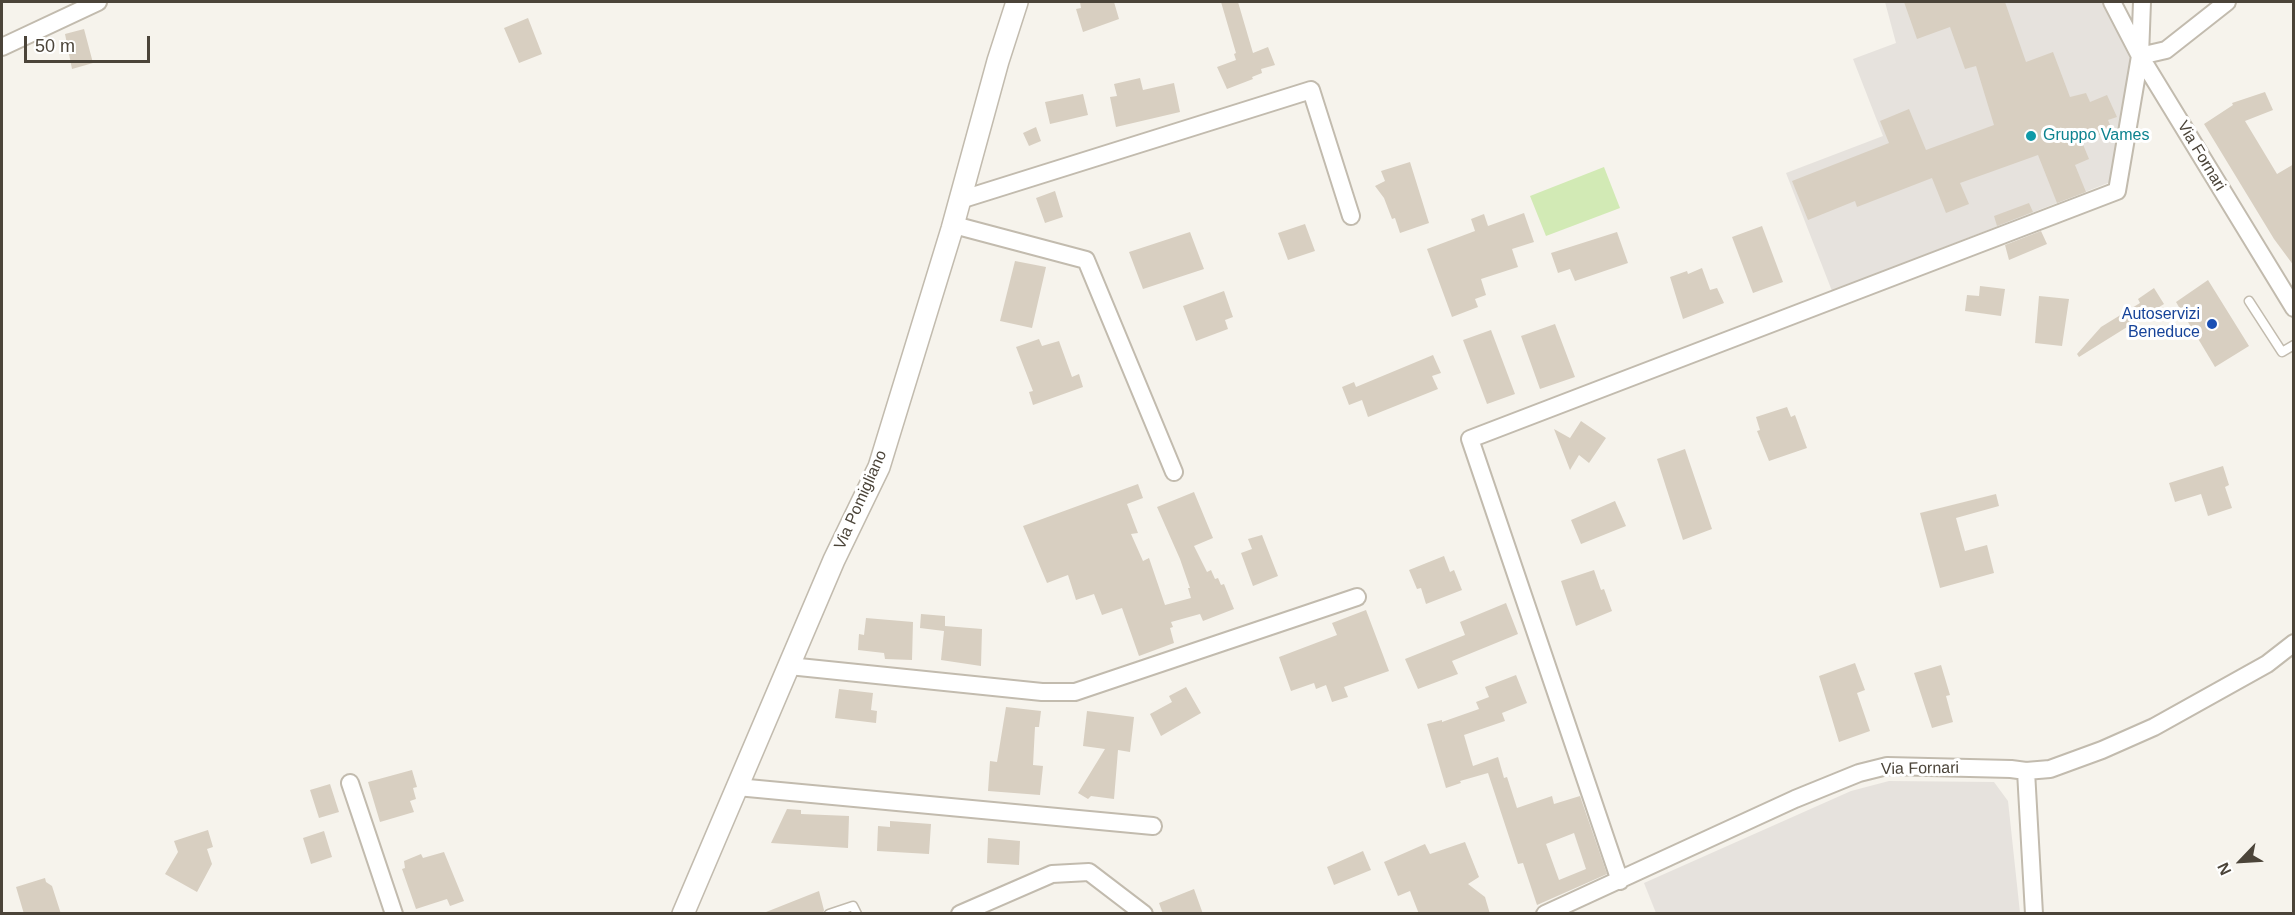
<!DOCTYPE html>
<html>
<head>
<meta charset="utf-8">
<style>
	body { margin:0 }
	#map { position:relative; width:2295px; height:915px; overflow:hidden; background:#f6f3ec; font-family:Helvetica,sans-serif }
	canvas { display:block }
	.frame { position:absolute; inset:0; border:3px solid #4b4439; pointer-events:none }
	.north { position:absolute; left:2211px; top:831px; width:60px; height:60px; -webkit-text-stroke:4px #fff; paint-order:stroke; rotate:245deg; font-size:16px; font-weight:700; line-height:24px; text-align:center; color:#4b4439 }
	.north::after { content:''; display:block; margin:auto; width:21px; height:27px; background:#4b4439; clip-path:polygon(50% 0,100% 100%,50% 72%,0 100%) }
	.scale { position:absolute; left:24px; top:36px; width:126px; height:27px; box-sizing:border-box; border:3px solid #4b4439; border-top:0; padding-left:8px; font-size:18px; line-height:21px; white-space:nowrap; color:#4b4439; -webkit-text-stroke:4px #fff; paint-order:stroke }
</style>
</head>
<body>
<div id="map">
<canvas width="2295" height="915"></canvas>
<div class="frame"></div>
<div class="north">N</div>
<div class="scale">50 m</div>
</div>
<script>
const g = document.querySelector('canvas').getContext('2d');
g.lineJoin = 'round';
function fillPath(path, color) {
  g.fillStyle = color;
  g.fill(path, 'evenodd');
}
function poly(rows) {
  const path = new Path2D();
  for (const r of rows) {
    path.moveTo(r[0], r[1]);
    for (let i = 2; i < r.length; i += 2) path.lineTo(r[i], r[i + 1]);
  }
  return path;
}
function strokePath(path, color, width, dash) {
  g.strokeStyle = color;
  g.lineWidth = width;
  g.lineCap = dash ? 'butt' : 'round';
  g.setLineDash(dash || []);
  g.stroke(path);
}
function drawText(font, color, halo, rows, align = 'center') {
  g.font = font + ' Helvetica,sans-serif';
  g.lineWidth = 6;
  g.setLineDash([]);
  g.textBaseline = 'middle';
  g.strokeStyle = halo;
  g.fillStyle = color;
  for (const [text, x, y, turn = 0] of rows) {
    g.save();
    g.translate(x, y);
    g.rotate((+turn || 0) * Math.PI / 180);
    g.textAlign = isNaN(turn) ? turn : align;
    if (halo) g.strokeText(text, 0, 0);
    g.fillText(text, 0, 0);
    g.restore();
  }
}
const industrial = poly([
	[1885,2,2104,2,2128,47,2133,74,2113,181,1832,291,1786,173,1883,136,1853,59,1896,43],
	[1889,781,1994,782,2008,801,2020,913,1656,913,1644,883,1851,791]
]);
const green = poly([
	[1604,167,1620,208,1546,236,1530,196]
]);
const building = poly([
	[1080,2,1114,2,1119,19,1083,32,1076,9,1081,8],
	[1221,2,1238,2,1253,53,1268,47,1275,65,1261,69,1262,73,1252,77,1253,79,1227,89,1217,67,1236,60,1234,54,1236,53],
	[1904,2,2005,2,2026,62,2053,52,2070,97,2086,93,2090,102,2107,95,2117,117,2108,120,2112,130,2082,142,2089,159,2075,165,2086,192,2057,203,2038,155,1960,183,1969,204,1946,213,1932,178,1857,207,1855,201,1808,220,1792,181,1889,143,1880,121,1909,109,1926,150,1994,125,1976,66,1965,69,1950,27,1917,39],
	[528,18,542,54,519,63,504,28],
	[84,29,93,63,72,69,65,34],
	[1140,78,1143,90,1174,83,1180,112,1116,127,1110,97,1117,96,1114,84],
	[2265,92,2273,110,2245,121,2277,174,2294,164,2294,266,2274,239,2204,124,2233,105,2232,103],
	[1083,94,1088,115,1050,124,1045,102],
	[1036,127,1041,141,1029,146,1023,133],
	[1410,162,1429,223,1400,233,1395,218,1392,219,1384,198,1375,186,1385,181,1381,171],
	[1055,191,1063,217,1045,223,1036,198],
	[2029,203,2033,212,1997,226,1994,216],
	[1524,213,1534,242,1512,249,1518,267,1481,279,1486,295,1475,299,1478,307,1452,317,1427,249,1475,231,1471,219,1484,214,1488,226],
	[1305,224,1315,251,1288,260,1278,233],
	[1762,226,1783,282,1753,293,1732,237],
	[2041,231,2047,244,2009,260,2005,245],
	[1190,232,1204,269,1143,289,1129,252],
	[1617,232,1628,263,1575,281,1570,269,1558,273,1551,253],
	[1015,261,1046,267,1032,328,1000,321],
	[1702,268,1710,290,1717,288,1724,303,1683,319,1670,277,1687,271,1688,274],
	[2208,280,2249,346,2215,367,2176,302],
	[1980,286,2005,289,2001,316,1965,311,1967,295,1979,296],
	[2154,288,2164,304,2079,357,2077,354,2101,327,2140,303,2138,299],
	[1224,291,1233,317,1225,320,1228,329,1196,341,1183,306],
	[2039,296,2069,299,2062,346,2035,343],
	[1555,324,1575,377,1540,389,1521,336],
	[1491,330,1515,394,1487,404,1463,340],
	[1039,339,1042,346,1059,341,1072,377,1079,374,1083,387,1033,405,1029,392,1033,391,1016,347],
	[1433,355,1441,373,1432,376,1438,389,1368,417,1362,400,1349,405,1342,387,1354,382,1356,387],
	[1787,407,1791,417,1795,415,1807,448,1769,461,1757,431,1760,430,1756,417],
	[1581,421,1606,438,1589,463,1579,455,1570,470,1554,429,1570,438],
	[1685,449,1712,529,1683,540,1657,459],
	[2223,466,2229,485,2225,487,2232,508,2208,516,2201,494,2175,502,2169,483],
	[1138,484,1143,498,1127,504,1138,533,1131,534,1143,561,1149,558,1165,605,1191,598,1188,588,1190,588,1180,559,1157,507,1194,492,1213,538,1194,546,1207,572,1211,570,1215,579,1218,578,1221,585,1224,584,1234,609,1203,621,1200,614,1171,622,1173,627,1170,628,1174,643,1139,656,1122,608,1102,615,1094,594,1076,600,1068,575,1047,583,1023,526],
	[1996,494,1999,506,1956,518,1965,551,1987,545,1994,573,1940,588,1920,513],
	[1615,501,1626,526,1581,544,1571,520],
	[1262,535,1278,576,1253,586,1241,553,1252,549,1248,539],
	[1444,556,1450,572,1454,570,1462,590,1426,604,1421,588,1417,589,1409,570],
	[1594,570,1601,590,1604,589,1612,611,1576,626,1561,581],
	[1506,603,1518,634,1452,661,1458,674,1418,689,1405,659,1465,635,1460,622],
	[1366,610,1389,671,1344,687,1348,697,1332,702,1326,685,1316,689,1314,683,1291,691,1279,657,1337,635,1332,623],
	[921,614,945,616,945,626,982,629,981,666,941,660,944,631,920,628],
	[866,618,913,622,912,660,885,659,884,653,858,650,859,634,864,635],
	[1855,663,1865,690,1857,693,1870,731,1839,742,1819,676],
	[1941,665,1950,695,1946,696,1953,722,1932,728,1914,673],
	[1516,675,1527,703,1502,713,1505,721,1464,735,1473,766,1498,757,1504,778,1507,777,1517,808,1552,796,1554,804,1580,796,1607,874,1537,905,1523,863,1518,864,1488,773,1460,781,1461,783,1446,788,1427,724,1442,720,1442,722,1479,709,1476,702,1489,697,1485,687],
	[1574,833,1586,869,1559,880,1546,844],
	[1186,687,1201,713,1161,736,1150,714,1172,702,1169,696],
	[839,689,873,693,871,710,877,711,876,723,835,718],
	[1006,707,1041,711,1039,727,1035,727,1033,765,1043,766,1040,795,988,791,990,761,997,762],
	[1087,711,1134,717,1130,752,1118,750,1114,799,1091,796,1088,799,1078,793,1105,749,1083,746],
	[412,770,417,787,413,788,416,799,410,801,414,812,380,822,368,782],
	[330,784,339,812,319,818,310,790],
	[787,809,801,810,801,814,849,816,848,848,771,843],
	[890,821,931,824,929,854,877,851,878,826,890,827],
	[208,830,213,847,207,849,212,864,197,892,165,874,178,852,174,841],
	[324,831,332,857,311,864,303,838],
	[988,838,1020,841,1019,865,987,863],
	[1465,842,1479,877,1468,884,1485,897,1490,914,1419,914,1410,891,1398,896,1384,862,1425,844,1430,854],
	[1363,851,1371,870,1334,885,1327,867],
	[444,852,464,901,450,906,447,899,416,909,402,869,405,868,404,861,421,854,423,858],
	[45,878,46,882,52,886,61,914,24,914,16,887],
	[1194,889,1203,914,1163,914,1159,903],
	[819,891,824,910,823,914,761,914]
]);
const service = poly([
	[2249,301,2282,352,2294,345],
	[829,914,853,906,857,914]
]);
const minor = poly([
	[2112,2,2140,56,2294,308],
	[2,47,98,2],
	[2140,56,2166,50,2227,2],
	[960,200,1311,90,1351,216],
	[954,225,1086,260,1174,472],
	[789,666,1042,692,1075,692,1357,597],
	[2026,771,2034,914],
	[350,783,394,914],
	[737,787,1153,826],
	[1620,881,1470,439,2117,191,2140,56,2142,2],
	[960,914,1052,874,1089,872,1144,914],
	[1545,914,1795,799,1859,773,1887,766,2011,769,2026,771,2050,769,2102,750,2154,727,2267,664,2294,643]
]);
const tertiary = poly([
	[683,914,834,560,879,467,952,229,998,61,1017,2]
]);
const markers = [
	[2031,136,6,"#0f9aa8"],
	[2212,324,6,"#1a4fb4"]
];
const cultureNames = [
	["Gruppo Vames",2043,136]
];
const streetNames = [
	["Via Fornari",2201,156,59],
	["Via Pomigliano",861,500,-66],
	["Via Fornari",1920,769,-1]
];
const transitNames = [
	["Autoservizi",2200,315],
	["Beneduce",2200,333]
];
fillPath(industrial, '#e6e2dd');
fillPath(green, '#d2eab5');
fillPath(building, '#d8cfc1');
strokePath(service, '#c2bbae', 11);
strokePath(minor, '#c2bbae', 20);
strokePath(tertiary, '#c2bbae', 24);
strokePath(service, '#fff', 8);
strokePath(minor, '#fff', 16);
strokePath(tertiary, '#fff', 21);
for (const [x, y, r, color] of markers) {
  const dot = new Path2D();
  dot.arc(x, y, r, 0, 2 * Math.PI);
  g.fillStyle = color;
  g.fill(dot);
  strokePath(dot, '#fff', 2);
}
drawText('16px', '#0d838f', '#fff', cultureNames, 'left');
drawText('16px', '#4b4439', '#fff', streetNames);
drawText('16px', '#164399', '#fff', transitNames, 'right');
</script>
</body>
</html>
